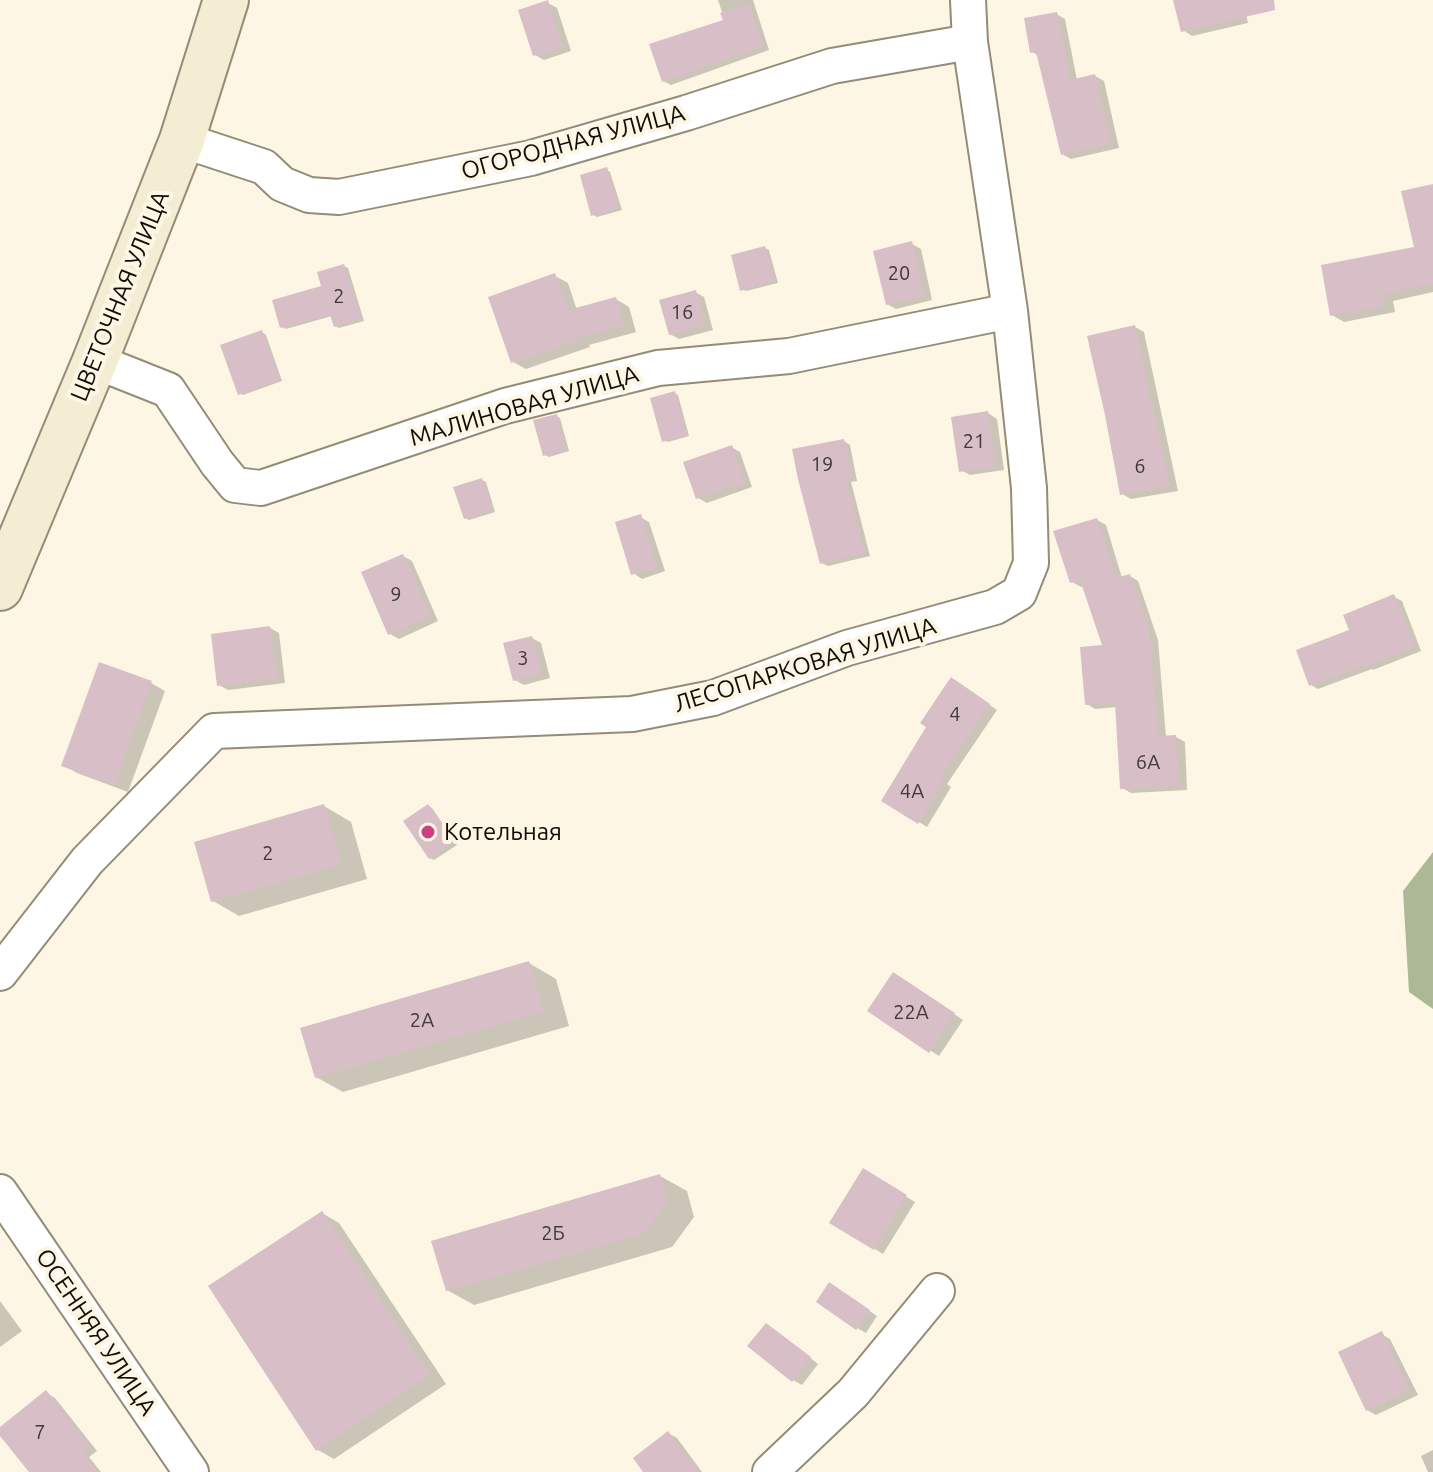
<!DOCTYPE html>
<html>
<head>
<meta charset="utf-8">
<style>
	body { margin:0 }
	canvas { display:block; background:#fdf6e4 }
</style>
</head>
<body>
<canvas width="1433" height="1472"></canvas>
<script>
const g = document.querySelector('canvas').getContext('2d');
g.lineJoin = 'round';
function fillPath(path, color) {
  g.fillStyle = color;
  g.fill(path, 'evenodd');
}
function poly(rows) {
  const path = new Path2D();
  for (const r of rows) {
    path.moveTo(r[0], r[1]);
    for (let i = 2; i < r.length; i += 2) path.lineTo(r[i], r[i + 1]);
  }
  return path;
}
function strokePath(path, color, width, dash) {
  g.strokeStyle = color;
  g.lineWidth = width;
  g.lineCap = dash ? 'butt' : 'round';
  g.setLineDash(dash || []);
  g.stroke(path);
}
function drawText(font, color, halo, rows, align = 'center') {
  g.font = font + ' Ubuntu,sans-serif';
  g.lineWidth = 8;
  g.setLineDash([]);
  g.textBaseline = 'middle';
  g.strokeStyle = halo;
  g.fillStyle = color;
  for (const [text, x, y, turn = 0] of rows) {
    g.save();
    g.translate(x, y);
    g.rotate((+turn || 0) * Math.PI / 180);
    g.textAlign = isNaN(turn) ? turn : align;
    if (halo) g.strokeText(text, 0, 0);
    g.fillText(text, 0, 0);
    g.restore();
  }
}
const forest = poly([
	[1433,852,1433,1009,1409,992,1403,891]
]);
const shadow = poly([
	[718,0,753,0,769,50,671,85,663,81,725,21],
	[1175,0,1243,0,1248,23,1192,36,1183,30],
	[548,3,557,8,571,51,544,60,535,55],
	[1056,14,1065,19,1077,80,1095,76,1104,81,1119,148,1071,159,1062,154,1039,56,1032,52],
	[607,170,610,172,622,210,597,217,593,215],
	[1433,186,1433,292,1393,301,1395,312,1344,322,1332,315,1417,249],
	[912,244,921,249,932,300,896,309,887,304],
	[765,248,769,250,778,283,746,291,742,289],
	[344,266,348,268,364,321,339,328,335,326,332,316,286,329,282,327],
	[555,276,568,283,577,310,616,299,629,307,636,332,589,345,590,347,526,369,513,362],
	[695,292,704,297,713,330,679,339,670,334],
	[1135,327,1144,332,1178,491,1131,499,1122,494],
	[262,332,266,335,282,381,243,395,239,393],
	[674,393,678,395,689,436,668,442,664,440],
	[988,413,997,419,1004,470,970,475,961,470],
	[556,416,560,418,569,451,549,457,545,455],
	[844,441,850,445,857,481,851,482,870,556,828,566,822,563],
	[731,447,740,452,752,487,707,503,698,498],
	[482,480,486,482,495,512,469,520,465,518],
	[640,517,649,522,665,571,642,579,633,573],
	[1097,520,1106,525,1122,578,1130,576,1138,581,1158,640,1166,737,1176,737,1185,742,1187,790,1131,793,1122,788,1118,707,1095,709,1087,704,1105,647,1085,586,1081,587,1072,582],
	[403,556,412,561,438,621,399,639,390,634],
	[1394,597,1402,601,1421,651,1373,670,1372,669,1318,689,1311,685,1352,632],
	[270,628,279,633,285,683,228,690,219,685],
	[532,638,541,643,550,678,524,685,515,680],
	[151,683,165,691,128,792,77,773,63,765],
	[960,685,997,710,947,784,951,787,927,827,883,800],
	[324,806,351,822,367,879,239,916,213,901],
	[428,806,432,808,457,845,434,860,430,858],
	[529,963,556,979,569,1026,343,1092,316,1077],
	[902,979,963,1020,939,1056,869,1011],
	[864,1171,915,1202,883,1254,832,1223],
	[660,1176,687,1191,694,1217,672,1247,474,1305,447,1290],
	[322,1213,339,1223,446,1384,334,1459,318,1450],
	[839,1290,877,1316,866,1333,857,1328],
	[0,1301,22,1331,0,1347],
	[775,1330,818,1364,802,1385,793,1380],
	[1381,1334,1390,1339,1418,1395,1376,1415,1367,1410],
	[46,1393,55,1398,97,1451,89,1457,101,1472,31,1472,0,1433,0,1430],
	[668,1433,677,1438,702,1472,646,1472],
	[1433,1450,1433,1472,1428,1472,1421,1456]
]);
const building = poly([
	[548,0,563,47,533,56,518,10],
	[1173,0,1274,0,1275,10,1181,32],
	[749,4,763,46,662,82,649,44,723,20,720,13],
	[1057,12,1070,80,1095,74,1111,143,1061,155,1036,52,1030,53,1024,18],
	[607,167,619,208,591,216,580,175],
	[1433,184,1433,285,1423,285,1382,295,1384,306,1330,316,1321,265,1414,247,1401,191],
	[912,241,925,296,886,305,873,251],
	[765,246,775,281,740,291,731,255],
	[344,264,361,319,334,327,330,315,280,328,272,300,321,286,317,272],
	[555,273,568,310,616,297,624,325,578,338,578,340,511,363,488,297],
	[696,290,705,325,669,335,659,300],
	[1135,325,1170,486,1120,495,1105,415,1087,336],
	[262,330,280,380,238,395,220,345],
	[675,391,687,435,662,442,650,398],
	[988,411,996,466,959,472,951,417],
	[557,414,566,450,543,456,533,420],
	[844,439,852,478,846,479,865,553,820,564,798,479,792,449],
	[732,445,744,482,696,499,683,462],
	[482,478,493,510,464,519,453,487],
	[641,514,657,567,631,575,615,522],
	[1097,518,1116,578,1130,574,1150,634,1158,736,1176,735,1179,786,1120,789,1115,703,1085,705,1080,647,1102,645,1080,580,1070,583,1053,531],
	[403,554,431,616,388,635,361,572],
	[1394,594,1415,647,1364,667,1363,666,1309,686,1296,650,1349,630,1343,615],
	[270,626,277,678,217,686,211,634],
	[532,636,542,673,513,681,503,643],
	[99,662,152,681,114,785,61,766],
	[951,677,990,704,940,778,944,780,918,824,881,801,926,727,920,723],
	[324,804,342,864,211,902,194,842],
	[428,804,454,842,429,859,403,821],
	[529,961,544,1011,315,1078,300,1028],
	[893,972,955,1013,929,1053,867,1011],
	[863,1168,907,1195,874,1250,829,1223],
	[660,1174,668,1201,645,1233,446,1291,431,1241],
	[322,1211,430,1374,316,1451,208,1286],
	[829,1282,870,1310,856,1330,816,1302],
	[766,1323,811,1357,792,1382,747,1346],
	[1382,1331,1410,1390,1366,1411,1338,1352],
	[46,1390,90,1445,82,1451,98,1472,29,1472,0,1436,0,1427],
	[668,1431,699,1472,643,1472,633,1458]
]);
const minor = poly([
	[182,140,264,167,282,184,309,195,339,197,531,158,686,113,832,66,970,42],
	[95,361,168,390,217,463,235,485,261,488,505,406,658,368,789,356,1010,311],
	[0,973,87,861,214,731,632,714,713,698,847,648,995,607,1019,593,1031,563,1029,488,1010,311,970,42,968,0],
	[0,1192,191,1472],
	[770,1472,853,1393,937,1291]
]);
const secondary = poly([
	[0,588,95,361,182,140,226,0]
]);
const markers = [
	[428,832,8,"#c84180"]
];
const numberNames = [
	["20",899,273],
	["2",339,296],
	["16",682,312],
	["21",974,441],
	["19",822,464],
	["6",1140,466],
	["9",396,594],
	["3",523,658],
	["4",955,714],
	["6А",1148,762],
	["4А",912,791],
	["2",268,853],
	["22А",911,1012],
	["2А",422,1020],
	["2Б",553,1233],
	["7",40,1432]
];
const streetNames = [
	["ОГОРОДНАЯ УЛИЦА",573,142,-15],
	["ЦВЕТОЧНАЯ УЛИЦА",120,296,-68],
	["МАЛИНОВАЯ УЛИЦА",524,406,-16],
	["ЛЕСОПАРКОВАЯ УЛИЦА",805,665,-17],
	["ОСЕННЯЯ УЛИЦА",96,1332,56]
];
const poiNames = [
	["Котельная",444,832]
];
fillPath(forest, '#adb896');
fillPath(shadow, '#0003');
fillPath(building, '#d8bec7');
strokePath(minor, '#948c77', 38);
strokePath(secondary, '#948c77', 48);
strokePath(minor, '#fff', 34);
strokePath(secondary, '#f4ecd3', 44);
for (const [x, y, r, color] of markers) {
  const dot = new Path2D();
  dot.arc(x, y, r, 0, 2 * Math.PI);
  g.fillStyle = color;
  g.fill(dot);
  strokePath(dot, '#fdf6e4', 3);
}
drawText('20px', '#423936', null, numberNames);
drawText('24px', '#100d06', '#fdf6e4', streetNames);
drawText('24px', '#100d06', '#fdf6e4', poiNames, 'left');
</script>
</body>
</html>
